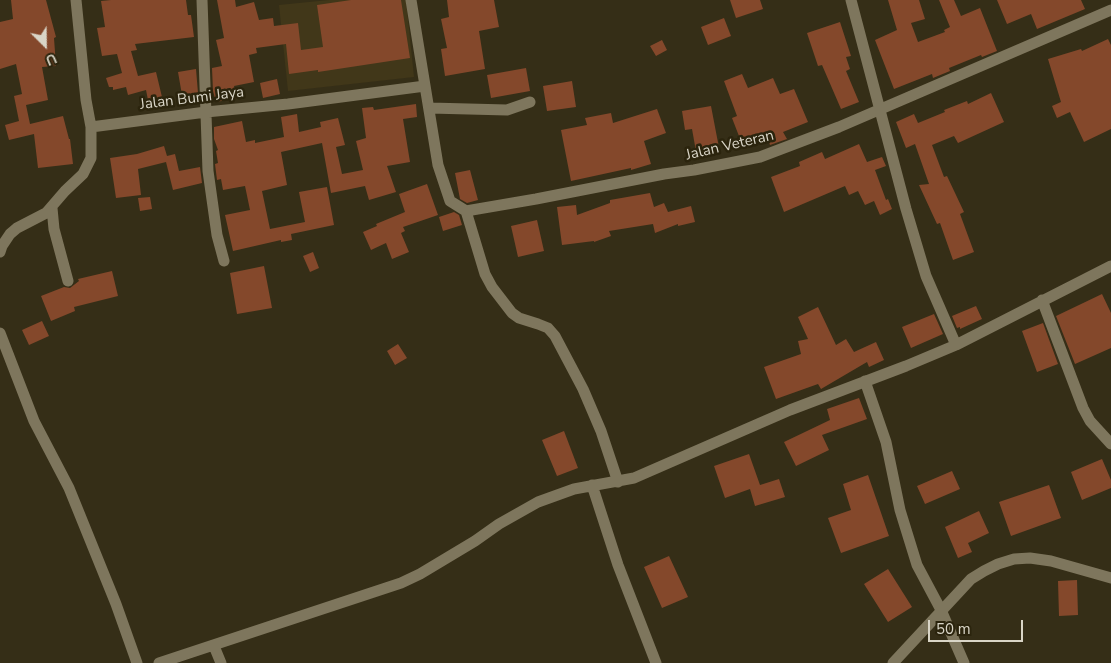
<!DOCTYPE html>
<html>
<head>
<meta charset="utf-8">
<style>
	body { margin:0 }
	#map { position:relative; width:1111px; height:663px; overflow:hidden; background:#352e17; font-family:"Nunito Sans",sans-serif }
	canvas { display:block }
	.north { position:absolute; left:20px; top:20px; width:50px; height:50px; -webkit-text-stroke:4px #2b240d; paint-order:stroke; rotate:157deg; font-size:14px; font-weight:700; line-height:20px; text-align:center; color:#d9d5c7 }
	.north::after { content:''; display:block; margin:auto; width:18px; height:22px; background:#d9d5c7; clip-path:polygon(50% 0,100% 100%,50% 72%,0 100%) }
	.scale { position:absolute; left:928px; top:620px; width:95px; height:22px; box-sizing:border-box; border:2px solid #d9d5c7; border-top:0; padding-left:6px; font-size:15px; line-height:18px; white-space:nowrap; color:#d9d5c7; -webkit-text-stroke:4px #2b240d; paint-order:stroke }
</style>
</head>
<body>
<div id="map">
<canvas width="1111" height="663"></canvas>
<div class="north">U</div>
<div class="scale">50 m</div>
</div>
<script>
const g = document.querySelector('canvas').getContext('2d');
g.lineJoin = 'round';
function fillPath(path, color) {
  g.fillStyle = color;
  g.fill(path, 'evenodd');
}
function poly(rows) {
  const path = new Path2D();
  for (const r of rows) {
    path.moveTo(r[0], r[1]);
    for (let i = 2; i < r.length; i += 2) path.lineTo(r[i], r[i + 1]);
  }
  return path;
}
function strokePath(path, color, width, dash) {
  g.strokeStyle = color;
  g.lineWidth = width;
  g.lineCap = dash ? 'butt' : 'round';
  g.setLineDash(dash || []);
  g.stroke(path);
}
function drawText(font, color, halo, rows, align = 'center') {
  g.font = font + ' "Nunito Sans",sans-serif';
  g.lineWidth = 5;
  g.setLineDash([]);
  g.textBaseline = 'middle';
  g.strokeStyle = halo;
  g.fillStyle = color;
  for (const [text, x, y, turn = 0] of rows) {
    g.save();
    g.translate(x, y);
    g.rotate((+turn || 0) * Math.PI / 180);
    g.textAlign = isNaN(turn) ? turn : align;
    if (halo) g.strokeText(text, 0, 0);
    g.fillText(text, 0, 0);
    g.restore();
  }
}
const built = poly([
	[329,0,406,0,414,77,288,91,279,5]
]);
const building = poly([
	[11,0,46,0,56,37,54,38,56,66,42,67,48,100,26,105,30,124,63,116,69,139,70,139,73,164,38,168,34,134,9,140,5,125,19,121,14,96,22,94,16,64,0,69,0,22,13,19],
	[111,0,186,0,188,15,191,15,194,37,135,44,137,50,131,51,138,76,156,72,162,97,148,100,146,90,128,95,126,87,113,90,113,87,109,87,106,78,122,73,117,54,102,56,97,28,105,27,101,1],
	[217,0,235,0,236,7,254,2,259,20,273,18,274,26,298,23,301,50,323,47,317,5,351,0,401,0,410,58,318,72,318,70,289,74,286,44,256,48,257,53,249,55,254,82,234,86,237,98,216,102,213,91,212,68,222,66,216,40,224,38],
	[447,0,494,0,499,27,479,31,485,69,445,76,441,49,447,48,441,19,449,17],
	[730,0,760,0,763,9,736,18],
	[888,0,919,0,925,19,911,23,918,42,945,32,944,30,950,27,939,0,954,0,961,16,980,8,997,51,982,57,981,55,949,68,950,71,933,78,932,74,894,89,875,40,897,30],
	[997,0,1081,0,1085,9,1037,29,1031,14,1007,24],
	[724,18,731,36,708,45,701,27],
	[840,22,851,56,846,57,850,69,846,71,859,102,841,109,822,65,818,66,807,33],
	[1108,39,1111,45,1111,129,1084,142,1070,112,1057,118,1052,106,1061,102,1048,59,1081,49,1082,51],
	[662,40,667,50,656,56,650,46],
	[526,68,530,91,491,98,487,75],
	[196,69,198,93,182,95,178,72],
	[742,74,748,88,773,78,780,94,794,89,808,122,783,132,787,139,770,145,768,139,744,149,732,118,737,116,724,81],
	[277,79,280,94,263,98,260,83],
	[572,81,576,107,547,111,543,86],
	[991,93,1004,122,958,143,954,136,932,145,944,177,947,176,964,212,960,214,974,252,953,260,940,223,937,224,919,185,929,184,915,144,906,148,896,122,914,114,918,123,945,112,944,110,967,101,968,104],
	[416,104,417,117,403,119,410,162,387,166,396,192,369,200,365,186,331,193,322,143,281,152,287,185,262,191,270,229,305,222,299,192,327,187,334,225,291,234,292,240,281,242,281,240,233,251,225,215,250,210,245,186,223,190,221,179,217,180,215,164,218,163,216,151,218,150,214,139,214,127,242,121,246,142,255,140,255,143,284,137,281,117,297,114,299,132,321,127,320,122,338,118,345,145,336,147,342,174,363,170,356,141,366,138,362,108,373,107,374,110],
	[711,106,720,153,697,157,692,129,685,130,682,111],
	[657,109,666,133,644,141,651,164,631,170,631,168,571,181,561,130,587,125,585,118,611,113,613,123],
	[859,144,867,162,882,157,886,166,875,170,886,200,888,199,892,209,880,215,874,201,865,205,858,191,849,195,845,186,784,212,771,177,800,166,799,162,822,152,825,159],
	[164,146,167,156,175,154,179,171,200,167,202,183,173,190,166,162,138,169,141,195,116,198,110,158,137,154],
	[470,170,478,200,467,203,460,199,455,173],
	[427,184,438,215,403,227,405,231,401,233,409,252,392,259,386,243,371,250,363,232,377,226,376,224,405,212,399,194],
	[650,193,654,207,664,203,668,212,691,206,695,222,678,226,678,224,655,233,653,224,609,231,611,236,594,242,594,241,562,245,557,207,576,205,577,215,610,203,610,200],
	[150,197,152,209,140,211,138,198],
	[454,212,459,215,462,225,443,231,439,217],
	[537,220,544,251,518,257,511,226],
	[313,252,319,268,310,272,303,256],
	[264,266,272,308,237,314,230,273],
	[112,271,118,296,74,307,75,311,51,321,41,296,64,287,70,288,79,281,78,279],
	[1102,294,1111,313,1111,348,1075,364,1056,316],
	[976,306,982,319,960,329,960,327,957,328,952,316],
	[818,307,836,345,846,339,854,352,876,342,884,360,869,367,867,362,821,389,818,384,776,399,764,367,801,354,798,341,808,339,798,317],
	[934,314,943,334,911,348,902,327],
	[42,321,49,336,29,345,22,330],
	[1043,323,1058,364,1037,372,1022,331],
	[398,344,407,358,395,365,387,351],
	[859,398,867,419,822,435,829,450,796,466,784,442,830,420,827,409],
	[564,431,578,468,557,476,542,440],
	[749,454,760,485,779,479,785,497,755,506,750,489,725,498,714,466],
	[1102,459,1111,480,1111,488,1082,500,1071,472],
	[952,471,960,489,925,504,917,486],
	[868,475,889,536,841,553,828,518,851,510,843,484],
	[1049,485,1061,518,1011,536,999,502],
	[979,511,989,533,968,543,972,552,958,558,945,527],
	[669,556,688,597,662,608,644,567],
	[888,569,912,607,888,622,864,584],
	[1077,580,1078,615,1059,616,1058,581]
]);
const minor = poly([
	[76,0,86,100,91,127,206,112,288,104,425,86],
	[202,0,208,171,217,235,224,261],
	[411,0,438,165,450,201,466,211,536,199,664,174,694,170,760,157,839,127,1111,10],
	[851,0,906,209,926,276,956,345],
	[430,108,507,110,530,102],
	[52,208,54,229,68,281],
	[466,211,485,274,492,287,512,313,519,318,538,324,548,328,555,336,583,389,601,431,618,482],
	[0,252,2,246,10,234,17,228,46,213,65,191,83,174,91,158,91,127],
	[1042,300,1083,408,1090,421,1111,444],
	[0,333,34,421,69,488,116,604,137,663],
	[865,381,886,442,900,510,917,565,941,610,964,663],
	[592,485,618,565,656,663],
	[214,646,221,663],
	[159,663,401,583,420,574,475,541,499,524,538,502,574,489,634,478,790,410,906,366,956,345,1111,266],
	[893,663,971,579,984,571,998,564,1014,559,1030,558,1051,561,1111,578]
]);
const streetNames = [
	["Jalan Bumi Jaya",192,99,-7],
	["Jalan Veteran",730,146,-13]
];
fillPath(built, '#413719');
fillPath(building, '#84482b');
strokePath(minor, '#7e765d', 11);
drawText('15px', '#d9d5c7', '#2b240d', streetNames);
</script>
</body>
</html>
